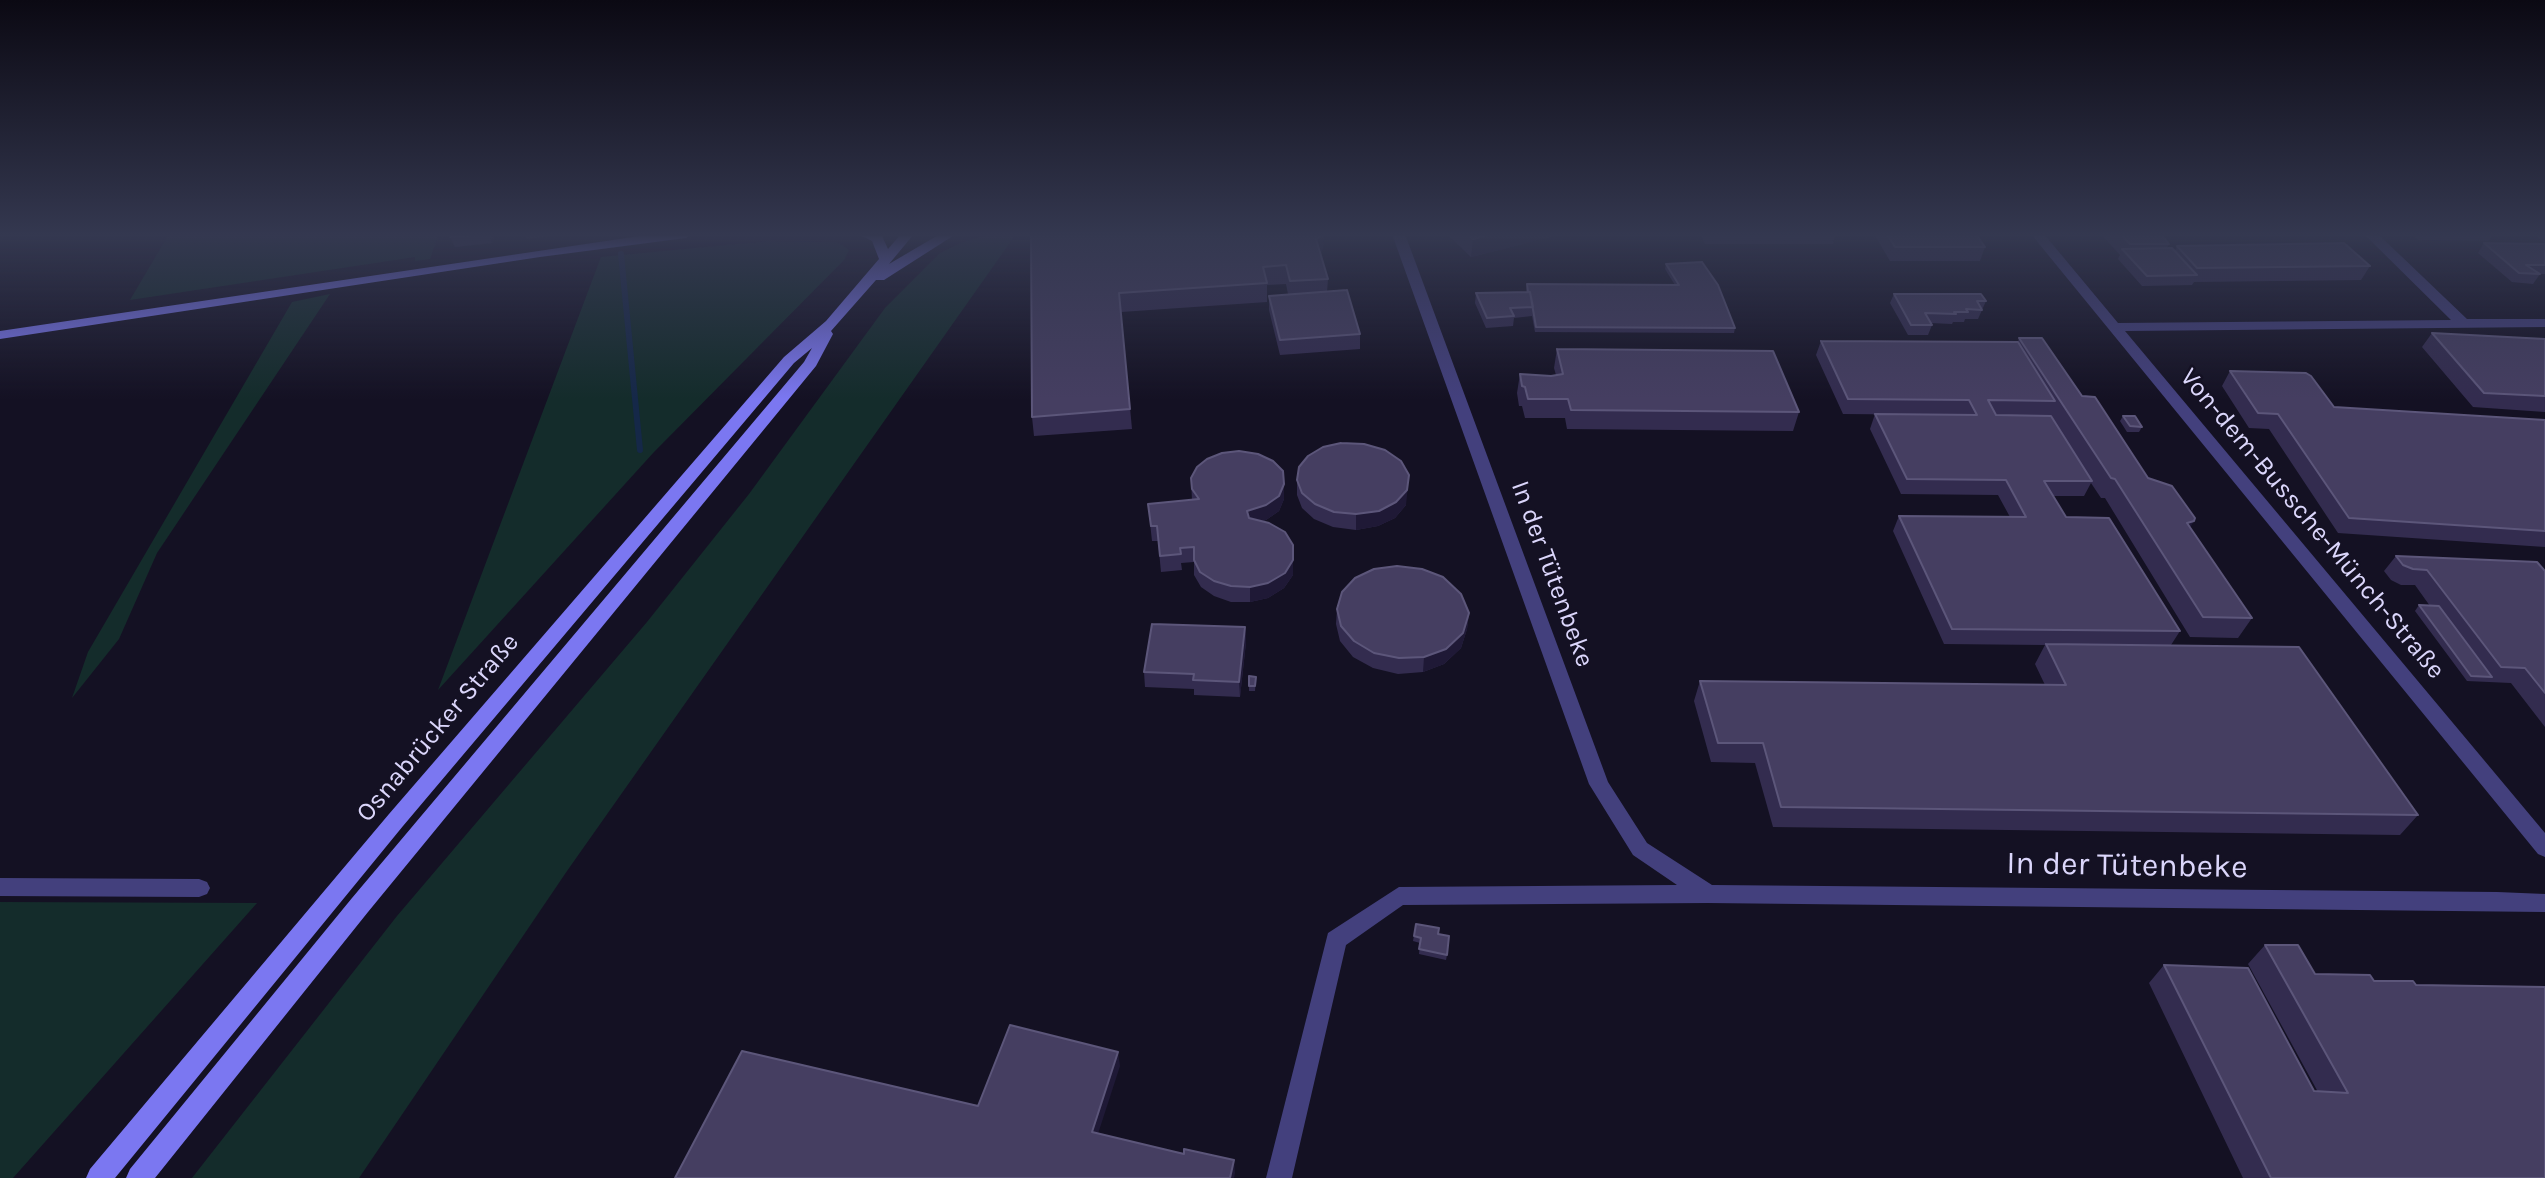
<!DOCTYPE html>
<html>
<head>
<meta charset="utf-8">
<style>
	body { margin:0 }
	canvas { display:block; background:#141123 }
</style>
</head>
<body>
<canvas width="2545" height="1178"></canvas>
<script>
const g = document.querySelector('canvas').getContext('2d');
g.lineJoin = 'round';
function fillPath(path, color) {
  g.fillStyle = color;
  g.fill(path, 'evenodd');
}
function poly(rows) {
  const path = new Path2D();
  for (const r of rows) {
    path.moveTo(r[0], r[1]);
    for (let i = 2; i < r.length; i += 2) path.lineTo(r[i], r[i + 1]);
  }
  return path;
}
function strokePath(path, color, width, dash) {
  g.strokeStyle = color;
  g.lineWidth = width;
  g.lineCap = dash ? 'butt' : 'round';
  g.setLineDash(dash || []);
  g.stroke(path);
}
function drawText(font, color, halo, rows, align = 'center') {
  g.font = font + ' Karla,sans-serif';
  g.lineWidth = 5;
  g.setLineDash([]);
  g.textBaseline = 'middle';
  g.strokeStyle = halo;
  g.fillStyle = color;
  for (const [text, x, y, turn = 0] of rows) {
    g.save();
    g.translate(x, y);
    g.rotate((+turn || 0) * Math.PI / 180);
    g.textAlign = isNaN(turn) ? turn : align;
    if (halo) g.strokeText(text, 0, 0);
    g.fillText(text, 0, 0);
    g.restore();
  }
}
const green = poly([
	[169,234,439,234,430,259,415,261,415,257,130,300],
	[992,234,1016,234,567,871,359,1178,192,1178,397,916,647,622,749,494,885,308,940,253,965,241],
	[768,241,837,242,849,250,844,260,654,452,438,690,601,257],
	[330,294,157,553,119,639,72,698,88,652,292,302],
	[0,902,257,903,13,1178,0,1178]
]);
const stream = poly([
	[621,254,640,450]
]);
const street = poly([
	[1392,234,1405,234,1608,782,1647,843,1712,885,2497,892,2545,894,2545,912,1708,903,1403,905,1346,945,1292,1178,1266,1178,1328,933,1399,887,1677,885,1633,855,1589,784,1392,234],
	[2031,234,2044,234,2118,323,2451,320,2364,234,2378,234,2467,319,2545,319,2545,327,2125,331,2545,833,2545,857,2538,854,2031,234],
	[0,878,199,879,207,882,210,888,207,894,199,897,0,896,0,878]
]);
const secondary = poly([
	[653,234,692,234,686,238,540,257,0,339,0,331,653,234],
	[858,234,882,236,888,249,901,234,914,234,889,264,940,234,956,234,884,280,876,280,831,331,833,334,816,366,368,912,155,1178,126,1178,130,1169,352,898,804,362,812,348,794,363,403,826,115,1178,86,1178,90,1169,389,814,784,357,826,321,879,259,872,241,858,234]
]);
const wall = poly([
	[452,234,495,234,492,243,455,247,450,237],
	[1447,234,1562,234,1471,257],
	[1700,234,1835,234,1833,244,1705,244],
	[1874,234,1976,234,1985,247,1980,261,1890,261],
	[2101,234,2161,234,2169,244,2167,248,2175,251,2177,246,2370,266,2361,280,2194,282,2192,285,2142,286,2118,259,2120,255],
	[2412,234,2493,234,2489,241,2418,240],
	[2534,234,2545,234,2545,243],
	[1031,235,1323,247,1320,255,1328,279,1327,292,1360,334,1360,349,1280,355,1269,310,1269,296,1288,294,1286,284,1267,285,1267,302,1121,312,1132,429,1034,436,1032,417],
	[2484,243,2545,244,2545,274,2540,274,2533,284,2512,282,2478,253],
	[1666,264,1735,328,1734,333,1535,332,1532,316,1514,318,1513,326,1486,328,1475,303,1476,293,1526,292,1527,284,1675,285,1665,269],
	[1894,294,1986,301,1978,319,1965,319,1964,322,1953,322,1952,324,1931,323,1932,325,1928,335,1908,335,1890,303],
	[2432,333,2545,339,2545,412,2473,407,2422,347],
	[2019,338,2082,396,2190,528,2252,618,2238,638,2190,637,2105,498,2101,498,2091,483,2084,496,2053,496,2066,517,2180,631,2171,645,2418,815,2400,835,1773,827,1755,763,1711,762,1694,701,1700,681,2045,685,2035,664,2045,645,1944,644,1893,531,1899,516,2010,517,1998,495,1901,494,1870,429,1875,414,1962,415,1843,414,1816,355,1821,341,2018,342],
	[1557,349,1799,412,1793,431,1567,429,1565,418,1525,418,1522,406,1519,406,1517,393,1520,374,1551,376,1556,375,1554,368],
	[2230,371,2334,407,2545,420,2545,547,2338,533,2269,429,2249,428,2222,386],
	[2123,416,2142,427,2139,432,2127,432,2120,421],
	[1191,478,1284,499,1279,511,1266,520,1262,521,1293,575,1284,588,1268,598,1250,602,1231,602,1214,596,1201,587,1194,575,1194,562,1181,563,1182,570,1161,572,1158,541,1152,541,1148,504,1192,500],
	[1297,480,1406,505,1395,518,1378,526,1356,530,1333,527,1314,519,1302,508,1297,495],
	[2396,556,2545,571,2545,727,2511,683,2467,681,2415,611,2419,605,2430,606,2415,585,2401,585,2391,580,2384,571],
	[1337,609,1469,613,1467,629,1461,648,1444,664,1423,672,1398,674,1373,668,1353,657,1340,641,1336,624],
	[1245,627,1246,642,1240,697,1194,695,1194,689,1145,687,1144,672],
	[1249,676,1256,677,1255,691,1249,691],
	[1416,924,1438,934,1447,955,1446,960,1419,954,1420,943,1413,941],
	[2265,945,2315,974,2416,985,2545,1178,2243,1178,2149,983,2164,965,2314,1091,2318,1092,2248,964]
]);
const shadedWall = poly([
	[488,234,495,234,492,243],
	[525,234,572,234,527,239],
	[1322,234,1324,234,1323,247,1321,255,1316,239],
	[1490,234,1562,234,1471,257,1473,239],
	[1409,475,1406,505,1395,518,1378,526,1356,530,1356,514],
	[1284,484,1284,499,1279,511,1266,520,1248,526,1247,511],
	[2194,521,2182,541,2187,523],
	[1293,560,1293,575,1284,588,1268,598,1250,602,1250,587],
	[1469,613,1467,629,1461,648,1444,664,1423,672,1424,657],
	[1245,627,1246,642,1240,697,1239,682],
	[1118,1052,1120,1066,1094,1146,1092,1132],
	[1234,1160,1235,1173,1234,1178,1230,1178]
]);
const building = poly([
	[452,234,483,234,450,237,452,234],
	[1322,234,1321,236,1316,239,1328,279,1290,281,1286,265,1263,267,1267,283,1119,293,1130,409,1032,417,1031,235,1322,234],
	[1468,234,1490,234,1473,239,1468,234],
	[1887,234,1976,234,1985,247,1895,247,1887,234],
	[2121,234,2161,234,2169,244,2130,244,2121,234],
	[2344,243,2370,266,2197,268,2177,246,2344,243],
	[2484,243,2545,244,2545,265,2526,265,2540,274,2519,273,2484,243],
	[2172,248,2197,275,2147,276,2122,249,2172,248],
	[1702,262,1718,285,1735,328,1536,327,1530,292,1528,292,1527,284,1679,285,1666,264,1702,262],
	[1347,290,1360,334,1280,340,1269,296,1347,290],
	[1530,292,1533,307,1510,308,1514,316,1487,318,1476,293,1530,292],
	[1894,294,1981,294,1986,301,1977,301,1982,310,1966,309,1968,312,1954,312,1956,314,1925,313,1932,325,1911,325,1894,294],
	[2432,333,2545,339,2545,396,2484,393,2432,333],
	[2019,338,2042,338,2082,396,2095,397,2148,478,2172,486,2195,518,2194,521,2187,523,2252,618,2203,617,2115,479,2111,478,2019,338],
	[1821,341,2018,342,2055,401,1988,400,1996,415,2051,416,2092,481,2044,481,2066,517,2109,518,2180,631,1952,629,1899,516,2026,517,2006,480,1907,479,1875,414,1977,415,1969,400,1848,399,1821,341],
	[1557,349,1773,351,1799,412,1571,410,1568,399,1528,399,1525,387,1522,386,1520,374,1551,376,1563,374,1557,349],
	[2230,371,2306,373,2311,376,2334,407,2545,420,2545,531,2349,518,2278,414,2258,413,2230,371],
	[2123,416,2135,416,2142,427,2130,426,2123,416],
	[1341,443,1364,444,1385,450,1401,461,1409,475,1407,490,1396,502,1379,511,1356,514,1334,512,1315,504,1302,493,1297,480,1299,467,1308,456,1323,447,1341,443],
	[1239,451,1258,454,1273,461,1283,471,1284,484,1279,496,1266,505,1247,511,1249,518,1269,523,1285,532,1293,545,1293,560,1285,573,1268,583,1250,587,1231,586,1214,581,1200,572,1194,560,1194,547,1180,548,1181,554,1160,556,1157,526,1151,526,1148,504,1199,499,1192,489,1191,478,1197,467,1207,459,1222,453,1239,451],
	[2396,556,2537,562,2545,571,2545,693,2525,668,2501,667,2427,570,2413,569,2403,565,2396,556],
	[1397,566,1422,569,1443,577,1461,594,1469,613,1463,633,1446,649,1424,657,1399,658,1374,653,1354,641,1341,626,1337,609,1342,592,1355,578,1374,569,1397,566],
	[2419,605,2439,606,2492,677,2471,676,2419,605],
	[1152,624,1245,627,1239,682,1193,680,1194,674,1144,672,1152,624],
	[2046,644,2299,647,2418,815,1781,807,1763,743,1718,743,1700,681,2066,685,2046,644],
	[1249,676,1256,677,1255,686,1249,686,1249,676],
	[1416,924,1439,928,1438,934,1449,936,1447,955,1419,949,1421,938,1414,936,1416,924],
	[2265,945,2298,945,2315,974,2370,975,2374,981,2413,981,2416,985,2545,987,2545,1178,2271,1178,2164,965,2248,968,2314,1091,2348,1093,2265,945],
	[1010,1025,1118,1052,1092,1132,1184,1154,1184,1149,1234,1160,1230,1178,675,1178,742,1051,978,1106,1010,1025]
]);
const streetNames = [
	["Von-dem-Bussche-Münch-Straße",2312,524,50],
	["In der Tütenbeke",1552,574,70],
	["Osnabrücker Straße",438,728,-50]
];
const nearStreetnames = [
	["In der Tütenbeke",2127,866,1]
];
fillPath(green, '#142c2b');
strokePath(stream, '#152848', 6);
fillPath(street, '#43407d');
fillPath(secondary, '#7b77f1');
fillPath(wall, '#332c4f');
fillPath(shadedWall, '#1f1936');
fillPath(building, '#453e61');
strokePath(building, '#5c567a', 2);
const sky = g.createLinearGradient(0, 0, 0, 399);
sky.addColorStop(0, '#0b0913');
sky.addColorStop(0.59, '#343850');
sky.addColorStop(1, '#34385000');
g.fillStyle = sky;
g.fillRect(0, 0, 2545, 399);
drawText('26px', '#dbd6fb', '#141123', streetNames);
drawText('32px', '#dbd6fb', '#141123', nearStreetnames);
</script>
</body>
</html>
